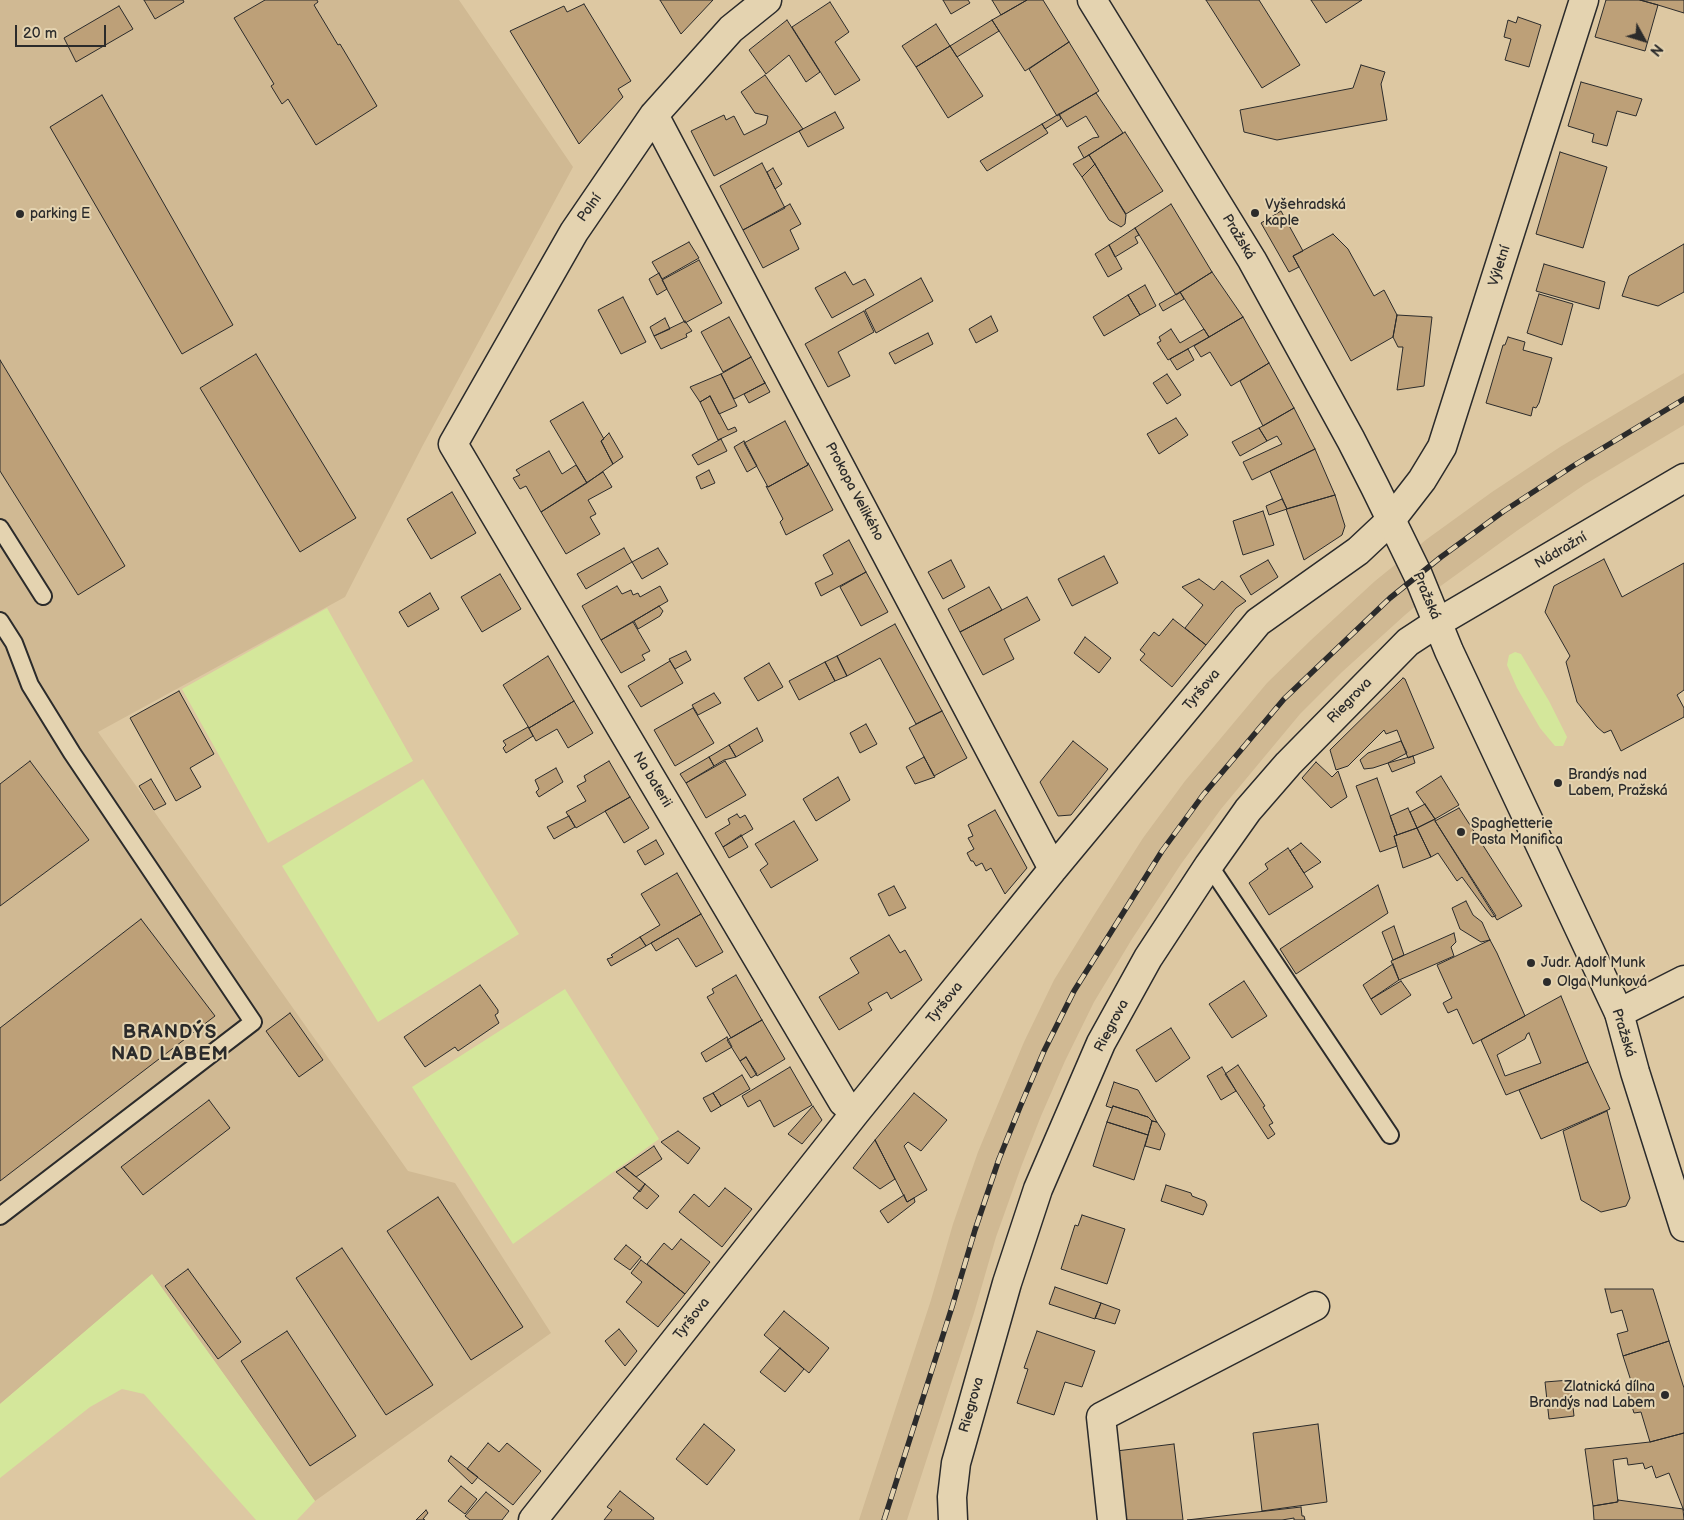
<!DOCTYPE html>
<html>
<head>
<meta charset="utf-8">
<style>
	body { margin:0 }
	#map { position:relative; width:1684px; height:1520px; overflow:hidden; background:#ddc8a2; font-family:"Balsamiq Sans",sans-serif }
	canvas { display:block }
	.north { position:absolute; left:1619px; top:15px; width:50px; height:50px; -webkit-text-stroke:4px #e4d3b0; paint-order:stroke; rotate:129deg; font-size:14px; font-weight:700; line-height:20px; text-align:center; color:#2b2b2b }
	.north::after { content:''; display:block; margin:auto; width:18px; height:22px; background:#2b2b2b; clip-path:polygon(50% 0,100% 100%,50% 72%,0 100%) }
	.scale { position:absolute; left:15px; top:25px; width:91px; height:22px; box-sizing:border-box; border:2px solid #2b2b2b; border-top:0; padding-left:6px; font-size:15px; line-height:18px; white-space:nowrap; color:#2b2b2b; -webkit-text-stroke:4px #e4d3b0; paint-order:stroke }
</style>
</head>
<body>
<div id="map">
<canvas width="1684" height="1520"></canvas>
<div class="north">N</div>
<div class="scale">20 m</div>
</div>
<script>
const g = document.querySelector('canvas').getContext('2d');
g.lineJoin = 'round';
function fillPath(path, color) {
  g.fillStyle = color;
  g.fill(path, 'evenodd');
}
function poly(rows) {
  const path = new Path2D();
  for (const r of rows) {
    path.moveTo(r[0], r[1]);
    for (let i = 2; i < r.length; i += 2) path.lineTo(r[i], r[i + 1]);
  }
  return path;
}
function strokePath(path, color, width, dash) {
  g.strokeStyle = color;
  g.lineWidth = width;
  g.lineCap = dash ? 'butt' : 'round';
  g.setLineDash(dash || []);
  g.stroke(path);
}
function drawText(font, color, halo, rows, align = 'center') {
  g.font = font + ' "Balsamiq Sans",sans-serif';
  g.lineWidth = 4;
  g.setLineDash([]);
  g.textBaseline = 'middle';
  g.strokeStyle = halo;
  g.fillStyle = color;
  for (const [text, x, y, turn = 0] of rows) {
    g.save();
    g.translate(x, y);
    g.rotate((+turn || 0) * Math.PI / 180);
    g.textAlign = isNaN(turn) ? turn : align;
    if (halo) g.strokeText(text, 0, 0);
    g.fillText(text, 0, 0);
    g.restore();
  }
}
const built = poly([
	[0,0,459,0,573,167,423,445,345,597,98,732,408,1171,455,1183,551,1333,315,1501,152,1275,0,1404],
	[1684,373,1684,425,1584,485,1518,530,1431,593,1405,615,1342,672,1300,714,1221,809,1181,864,1132,939,1094,1002,1065,1061,1041,1116,1021,1167,996,1237,974,1313,907,1520,859,1520,931,1300,953,1224,978,1152,1000,1099,1024,1042,1054,980,1094,915,1143,838,1185,781,1267,683,1311,640,1375,581,1427,539,1492,492,1560,447]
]);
const green = poly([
	[327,608,413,761,268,843,182,689],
	[1515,652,1521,654,1549,701,1567,737,1563,746,1555,746,1540,728,1517,688,1507,665,1509,655],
	[423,779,519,934,378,1022,282,866],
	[565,989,659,1139,513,1244,412,1087],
	[152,1274,315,1501,297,1520,256,1520,144,1394,122,1389,90,1407,0,1478,0,1404]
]);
const building = poly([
	[144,0,183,0,184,2,155,19,144,0],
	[265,0,317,0,318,2,314,5,338,45,340,44,377,106,316,145,288,99,282,104,271,86,274,84,234,18,265,0],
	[660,0,713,0,681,34,660,0],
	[943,0,968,0,970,3,951,14,943,0],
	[992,0,1027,0,1001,15,992,0],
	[1027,0,1043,0,1069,42,1025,71,992,20,1027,0],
	[1206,0,1259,0,1300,65,1262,88,1206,0],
	[1311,0,1362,0,1326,23,1311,0],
	[1606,0,1640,0,1658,5,1645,51,1595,37,1606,0],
	[1640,0,1684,0,1684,13,1658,5,1640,0],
	[830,2,849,32,835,42,860,80,835,95,792,27,830,2],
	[584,4,631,81,618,89,623,97,579,144,510,31,564,6,567,12,584,4],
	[119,6,133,29,76,62,64,38,119,6],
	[1518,17,1541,25,1529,67,1505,60,1511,39,1504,37,1508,20,1516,23,1518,17],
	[787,20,820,72,806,82,789,55,766,74,749,50,787,20],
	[992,20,999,31,957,57,950,46,992,20],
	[936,24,950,46,916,67,902,46,936,24],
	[1069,42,1099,91,1057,116,1029,69,1069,42],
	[950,46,983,96,948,118,916,67,950,46],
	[1361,65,1385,72,1381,84,1387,120,1277,140,1244,132,1240,110,1353,88,1361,65],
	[765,75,803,129,714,176,691,131,724,115,726,120,734,116,744,135,766,124,768,116,755,113,741,92,765,75],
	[1581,82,1642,99,1636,116,1617,111,1607,146,1592,142,1594,134,1568,126,1581,82],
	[1096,93,1123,133,1084,158,1078,147,1093,138,1099,137,1086,116,1067,127,1059,114,1096,93],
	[102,95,233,325,182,354,50,127,102,95],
	[835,112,844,128,808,147,799,131,835,112],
	[1059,114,1061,119,1045,129,1042,124,1059,114],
	[1042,124,1048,133,987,171,980,161,1042,124],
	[1125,132,1163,191,1126,214,1089,155,1125,132],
	[1560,152,1607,167,1583,248,1536,234,1560,152],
	[1089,155,1095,164,1082,177,1073,164,1089,155],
	[762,163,785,208,743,230,720,186,762,163],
	[1095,164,1126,215,1125,224,1121,227,1109,220,1082,177,1095,164],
	[773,168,782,184,775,189,767,172,773,168],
	[790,204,801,224,790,230,799,249,763,268,743,230,790,204],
	[1171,204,1212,272,1176,295,1135,228,1171,204],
	[1281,211,1303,251,1293,256,1299,267,1289,272,1261,223,1281,211],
	[1135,228,1139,235,1135,237,1138,243,1115,257,1109,245,1135,228],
	[1333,234,1348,249,1374,296,1384,290,1397,315,1393,337,1351,361,1293,256,1333,234],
	[689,242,699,258,662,279,652,262,689,242],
	[1684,244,1684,292,1658,306,1622,296,1629,276,1684,244],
	[1109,245,1122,269,1108,277,1095,254,1109,245],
	[699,260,722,303,685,323,662,280,699,260],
	[1544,264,1605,282,1599,309,1536,291,1544,264],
	[845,272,853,285,865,279,874,295,832,318,815,288,845,272],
	[1212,272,1243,317,1209,337,1180,292,1212,272],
	[659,273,667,289,657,295,649,279,659,273],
	[921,278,933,301,876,333,865,310,921,278],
	[1145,285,1156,306,1140,315,1128,295,1145,285],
	[1180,292,1184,299,1163,311,1159,304,1180,292],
	[1539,294,1573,304,1562,345,1527,333,1539,294],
	[1128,295,1140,315,1104,336,1093,317,1128,295],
	[623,297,646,342,621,354,598,310,623,297],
	[864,311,874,332,838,352,850,376,828,387,805,344,864,311],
	[1397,315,1432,317,1424,386,1397,390,1403,347,1398,347,1393,337,1397,315],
	[991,316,998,331,976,343,969,329,991,316],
	[729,317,751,357,723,372,701,332,729,317],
	[1243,317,1269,363,1231,386,1210,352,1201,357,1194,346,1243,317],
	[665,318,670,329,654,336,650,327,665,318],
	[685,321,692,331,686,334,687,337,661,349,654,336,685,321],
	[1171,329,1180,343,1204,329,1209,337,1168,360,1157,343,1161,341,1159,337,1171,329],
	[928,333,933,344,895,364,889,353,928,333],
	[1508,337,1525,342,1523,350,1552,358,1539,403,1536,408,1533,407,1531,416,1486,403,1503,345,1505,345,1508,337],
	[1188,349,1194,360,1177,370,1170,359,1188,349],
	[256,354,356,518,300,552,200,388,256,354],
	[751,357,765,383,734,399,721,374,751,357],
	[0,360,125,566,78,595,0,471,0,360],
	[1269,363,1294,408,1263,426,1240,381,1269,363],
	[721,374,737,406,719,414,710,396,700,402,690,387,721,374],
	[1167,374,1181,395,1167,404,1153,383,1167,374],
	[764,381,770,392,749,403,744,394,765,383,764,381],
	[710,396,728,430,735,427,737,431,718,440,700,402,710,396],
	[583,402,604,439,601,441,613,464,587,483,550,421,583,402],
	[1294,408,1315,449,1252,480,1243,462,1282,444,1277,436,1267,441,1259,428,1294,408],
	[1176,418,1188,435,1159,454,1147,434,1176,418],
	[785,421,808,465,768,487,744,443,785,421],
	[1259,428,1267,441,1240,456,1232,442,1259,428],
	[609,433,623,457,613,464,601,441,609,433],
	[721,439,727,451,698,465,692,455,721,439],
	[744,441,757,466,747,472,734,447,744,441],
	[1315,449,1335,495,1287,509,1270,471,1315,449],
	[549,451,562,474,576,465,587,483,541,512,526,486,520,489,513,478,520,475,516,470,549,451],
	[808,463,833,510,786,535,780,522,783,519,766,486,768,487,808,465,808,463],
	[709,470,715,483,701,489,696,477,709,470],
	[603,472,612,487,588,500,596,514,590,517,600,534,566,554,541,512,603,472],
	[452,492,476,533,431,559,407,519,452,492],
	[1335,495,1345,526,1342,535,1304,560,1286,509,1335,495],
	[1282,499,1287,509,1269,515,1266,506,1282,499],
	[1263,511,1274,545,1243,555,1233,521,1263,511],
	[849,540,866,572,821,596,815,583,833,574,823,555,849,540],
	[624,548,632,562,586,589,577,574,624,548],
	[658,548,668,564,642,579,632,562,658,548],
	[1104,556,1118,583,1072,606,1058,579,1104,556],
	[1604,559,1622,597,1684,563,1684,690,1677,695,1684,708,1684,717,1621,751,1611,730,1604,733,1597,727,1577,702,1566,662,1570,656,1545,612,1554,586,1604,559],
	[951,560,965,587,943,599,928,572,951,560],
	[1268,560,1278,577,1251,595,1240,576,1268,560],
	[866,572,888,612,861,626,840,587,866,572],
	[500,574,521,609,482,632,461,597,500,574],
	[1199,579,1214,590,1222,581,1246,601,1236,608,1206,645,1185,628,1203,605,1182,587,1199,579],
	[617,586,622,594,631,590,633,595,638,593,640,597,660,586,668,601,601,640,582,606,617,586],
	[989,587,1002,610,960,632,948,609,989,587],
	[430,593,439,609,408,627,399,612,430,593],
	[1027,597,1040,620,1004,639,1014,659,983,675,960,632,1027,597],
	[659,606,663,611,660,616,638,629,634,621,659,606],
	[1173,619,1206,645,1172,687,1140,660,1145,654,1140,650,1154,632,1159,636,1173,619],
	[633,622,650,651,642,655,645,660,621,673,601,640,633,622],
	[895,624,942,711,916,724,880,658,847,676,837,656,895,624],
	[1085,637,1111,658,1099,673,1074,653,1085,637],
	[686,651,691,660,675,669,669,659,686,651],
	[548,656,574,701,529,728,503,685,548,656],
	[837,656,847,676,835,681,825,662,837,656],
	[670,661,683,683,641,707,628,686,670,661],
	[825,662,835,681,799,700,789,681,825,662],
	[769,663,783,687,758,701,744,678,769,663],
	[1403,678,1405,679,1434,748,1408,758,1397,730,1386,734,1384,730,1348,766,1336,770,1330,750,1403,678],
	[179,691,214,754,190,768,201,787,176,801,130,718,179,691],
	[714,693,721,703,698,715,692,705,714,693],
	[574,701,593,733,568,748,557,729,536,741,529,728,574,701],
	[693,708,714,743,675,766,654,730,693,708],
	[942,711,967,758,934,776,909,728,942,711],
	[866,724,877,744,860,753,850,733,866,724],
	[528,727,533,736,506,753,503,748,506,745,503,741,528,727],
	[757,728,763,741,736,757,729,745,757,728],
	[1073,741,1108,769,1071,815,1058,816,1040,782,1073,741],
	[1401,741,1407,753,1388,763,1373,768,1364,769,1360,760,1368,753,1401,741],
	[729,745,736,757,724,760,714,766,709,757,729,745],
	[1413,756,1415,763,1392,772,1388,763,1413,756],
	[709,757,714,766,686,783,680,774,709,757],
	[924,757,935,777,915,784,906,767,924,757],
	[30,761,89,840,0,906,0,784,30,761],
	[609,761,630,797,576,828,566,812,586,801,577,786,586,781,584,776,609,761],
	[725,761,746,795,706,818,686,783,725,761],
	[1316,762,1332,777,1338,771,1347,797,1331,808,1302,778,1316,762],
	[556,768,563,782,539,797,536,792,539,789,535,780,556,768],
	[1441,776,1459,805,1435,819,1416,792,1441,776],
	[838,777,850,800,816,821,803,799,838,777],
	[1377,778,1397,835,1394,836,1397,846,1380,852,1356,786,1377,778],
	[151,779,166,804,154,810,139,786,151,779],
	[630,797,649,828,624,843,605,811,630,797],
	[1425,804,1435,819,1417,828,1410,812,1425,804],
	[1408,808,1417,828,1397,835,1390,816,1408,808],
	[1459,808,1522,906,1497,920,1435,821,1459,808],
	[995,810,1027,868,1005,894,991,868,986,871,982,863,976,866,973,861,971,861,967,853,974,849,968,838,973,836,968,825,995,810],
	[737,814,740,818,745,815,753,829,723,847,715,833,730,824,728,819,737,814],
	[569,816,575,827,554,839,547,827,569,816],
	[1435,819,1435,821,1496,916,1492,917,1487,911,1462,877,1457,881,1438,853,1431,857,1417,828,1435,819],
	[794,821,818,860,771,888,760,870,768,864,755,844,794,821],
	[1417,828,1431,857,1403,868,1394,836,1417,828],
	[741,835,748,847,729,858,723,847,741,835],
	[656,840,664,854,645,865,637,851,656,840],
	[1301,843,1321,862,1304,873,1290,851,1301,843],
	[1288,848,1313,887,1269,915,1249,883,1268,869,1265,864,1288,848],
	[677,873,701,914,646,946,640,937,660,925,641,894,677,873],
	[1378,885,1388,913,1296,974,1280,949,1378,885],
	[894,886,906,908,889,916,878,894,894,886],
	[1466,901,1473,915,1482,922,1490,940,1481,942,1460,929,1452,908,1466,901],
	[701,914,723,952,696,967,678,938,656,951,651,943,701,914],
	[141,919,215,1016,0,1181,0,1028,141,919],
	[1394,926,1404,955,1393,960,1382,932,1394,926],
	[1454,933,1456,942,1451,947,1454,956,1399,980,1391,961,1454,933],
	[889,935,900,953,905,950,922,980,891,999,887,992,868,1003,872,1010,839,1030,819,997,859,973,850,958,889,935],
	[640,937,646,946,611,966,607,959,613,957,611,955,640,937],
	[1490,940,1497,953,1525,1016,1473,1044,1457,1009,1448,1013,1443,1003,1452,998,1437,965,1490,940],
	[1393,964,1399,980,1371,999,1363,985,1393,964],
	[736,975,762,1020,731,1038,707,997,714,993,712,989,736,975],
	[1244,981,1267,1016,1232,1038,1209,1004,1244,981],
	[1401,981,1411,995,1381,1015,1371,999,1401,981],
	[480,985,498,1010,498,1013,495,1015,499,1023,458,1051,455,1047,425,1067,404,1037,480,985],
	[1561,996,1588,1062,1506,1095,1481,1040,1561,996],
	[1529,1033,1541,1063,1505,1076,1497,1055,1525,1039,1527,1034,1529,1033],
	[290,1013,323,1060,299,1077,266,1031,290,1013],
	[762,1020,785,1059,757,1076,746,1057,740,1061,727,1040,762,1020],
	[1171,1028,1190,1058,1156,1082,1136,1050,1171,1028],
	[727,1037,732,1047,706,1062,701,1053,727,1037],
	[746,1057,757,1074,751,1078,740,1061,746,1057],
	[1588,1062,1610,1109,1541,1139,1519,1090,1588,1062],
	[1238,1065,1265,1106,1263,1107,1273,1123,1269,1125,1275,1134,1268,1139,1225,1074,1238,1065],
	[790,1067,812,1105,774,1127,760,1100,748,1107,742,1096,790,1067],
	[1222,1067,1236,1091,1221,1100,1207,1076,1222,1067],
	[742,1075,750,1089,721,1106,713,1093,742,1075],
	[1114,1082,1138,1090,1157,1122,1152,1121,1148,1117,1113,1106,1112,1108,1106,1106,1114,1082],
	[713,1093,721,1106,711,1112,703,1098,713,1093],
	[914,1093,947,1120,921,1151,908,1142,904,1146,927,1190,907,1202,875,1140,914,1093],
	[209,1100,230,1128,143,1195,121,1167,209,1100],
	[813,1106,822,1120,802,1144,788,1134,813,1106],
	[1113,1106,1148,1117,1152,1121,1148,1135,1107,1122,1113,1106],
	[1607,1111,1630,1198,1626,1206,1601,1212,1581,1200,1563,1131,1607,1111],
	[1152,1121,1157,1122,1165,1134,1160,1150,1145,1146,1152,1121],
	[1107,1122,1148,1135,1134,1180,1093,1166,1107,1122],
	[678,1131,700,1148,688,1164,661,1142,678,1131],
	[875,1140,895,1179,880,1189,853,1168,875,1140],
	[654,1146,662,1159,636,1177,624,1167,654,1146],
	[624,1167,645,1184,640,1192,616,1172,624,1167],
	[645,1184,659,1196,647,1209,633,1198,645,1184],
	[1166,1185,1191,1193,1192,1196,1205,1201,1207,1205,1203,1215,1161,1201,1166,1185],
	[725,1188,752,1209,722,1247,679,1212,694,1194,709,1207,725,1188],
	[904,1195,907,1202,914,1198,915,1202,888,1223,880,1211,904,1195],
	[438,1197,523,1327,471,1360,387,1231,438,1197],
	[1082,1215,1125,1229,1107,1284,1061,1269,1075,1225,1078,1226,1082,1215],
	[681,1239,710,1262,685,1294,647,1264,664,1243,672,1250,681,1239],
	[626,1245,641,1257,630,1270,614,1259,626,1245],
	[342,1248,433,1385,386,1415,296,1278,342,1248],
	[641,1260,685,1294,658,1327,626,1302,642,1282,631,1273,641,1260],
	[188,1269,241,1342,218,1359,165,1286,188,1269],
	[1055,1287,1101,1303,1095,1319,1049,1304,1055,1287],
	[1605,1289,1653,1289,1669,1341,1623,1356,1617,1334,1628,1331,1622,1310,1611,1313,1605,1289],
	[1101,1303,1120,1310,1115,1324,1095,1318,1101,1303],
	[784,1311,829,1348,809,1373,764,1335,784,1311],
	[619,1329,637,1351,625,1366,605,1341,619,1329],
	[287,1331,356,1436,310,1466,241,1361,287,1331],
	[1037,1331,1095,1351,1082,1387,1065,1382,1054,1415,1017,1403,1028,1369,1024,1368,1037,1331],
	[1669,1341,1684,1388,1684,1433,1650,1442,1641,1412,1634,1413,1626,1387,1632,1384,1623,1356,1669,1341],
	[780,1348,804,1369,785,1392,760,1372,780,1348],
	[1570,1380,1574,1416,1549,1419,1545,1382,1570,1380],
	[704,1424,735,1450,707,1485,676,1459,704,1424],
	[1318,1424,1327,1502,1262,1511,1253,1433,1318,1424],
	[1684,1433,1684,1511,1669,1473,1656,1478,1652,1466,1645,1469,1643,1463,1628,1465,1627,1458,1613,1460,1618,1502,1593,1506,1585,1449,1650,1442,1684,1433],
	[488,1443,499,1452,507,1443,541,1471,513,1505,467,1469,488,1443],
	[1174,1444,1183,1520,1116,1520,1108,1452,1174,1444],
	[451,1456,478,1477,472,1484,448,1461,451,1456],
	[461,1486,477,1499,465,1514,448,1501,461,1486],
	[620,1491,654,1518,653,1520,604,1520,612,1510,607,1507,620,1491],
	[486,1492,509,1511,502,1520,470,1520,465,1516,486,1492],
	[1618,1500,1683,1509,1684,1520,1594,1520,1593,1506,1617,1502,1618,1500],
	[1301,1507,1302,1516,1304,1516,1305,1520,1294,1520,1294,1518,1282,1520,1187,1520,1301,1507],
	[426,1510,428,1513,423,1519,425,1520,416,1520,426,1510]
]);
const service = poly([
	[0,528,43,596],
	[0,621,14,643,30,685,72,753,253,1022,0,1216],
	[1209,865,1390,1135]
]);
const minor = poly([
	[767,0,731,29,654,115,574,232,453,444,843,1102,855,1113],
	[654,115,1053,869],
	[1619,1013,1684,980],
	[533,1520,855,1113,1053,869,1258,622,1358,551,1391,520,1422,480,1442,447,1584,0],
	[953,1520,952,1497,956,1463,1007,1283,1038,1189,1101,1043,1148,958,1209,865,1248,810,1288,764,1408,642,1437,623,1684,478],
	[1112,1520,1101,1417,1315,1306]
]);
const secondary = poly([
	[1092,0,1252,260,1351,440,1375,487,1418,575,1449,651,1619,1013,1635,1072,1684,1227]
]);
const rail = poly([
	[884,1520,952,1307,975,1230,999,1159,1020,1107,1044,1051,1074,991,1162,851,1203,795,1284,699,1390,598,1441,557,1504,511,1573,466,1684,399]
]);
const markers = [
	[1255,213,5,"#2b2b2b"],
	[20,214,5,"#2b2b2b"],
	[1558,783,5,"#2b2b2b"],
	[1461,832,5,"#2b2b2b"],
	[1531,963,5,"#2b2b2b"],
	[1547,982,5,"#2b2b2b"],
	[1665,1395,5,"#2b2b2b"]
];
const poiNames = [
	["Vyšehradská",1265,205],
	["kaple",1265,221],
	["parking E",30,214],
	["Brandýs nad",1568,775],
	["Labem, Pražská",1568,791],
	["Spaghetterie",1471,824],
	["Pasta Manifica",1471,840],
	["Judr. Adolf Munk",1541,963],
	["Olga Munková",1557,982],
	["Zlatnická dílna",1655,1387,"right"],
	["Brandýs nad Labem",1655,1403,"right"]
];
const streetNames = [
	["Polní",590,208,-55],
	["Pražská",1238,237,59],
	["Výletní",1500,266,-72],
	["Prokopa Velikého",854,492,62],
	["Nádražní",1561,551,-30],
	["Pražská",1426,596,67],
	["Tyršova",1202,690,-50],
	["Riegrova",1350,701,-46],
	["Na baterii",652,780,59],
	["Tyršova",945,1003,-51],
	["Riegrova",1112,1026,-62],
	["Pražská",1623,1033,73],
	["Tyršova",692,1319,-52],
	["Riegrova",972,1405,-74]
];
const districtNames = [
	["BRANDÝS",170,1033],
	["NAD LABEM",170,1055]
];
fillPath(built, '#d0b993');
fillPath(green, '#d4e79b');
fillPath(building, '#bda078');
strokePath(building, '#2b2b2b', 1);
strokePath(service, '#2b2b2b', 20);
strokePath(minor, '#2b2b2b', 31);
strokePath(secondary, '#2b2b2b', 31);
strokePath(service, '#e4d3b0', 16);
strokePath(minor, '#e4d3b0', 28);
strokePath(secondary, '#e4d3b0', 28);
strokePath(rail, '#2b2b2b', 5.5);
strokePath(rail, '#e4d3b0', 4, [11]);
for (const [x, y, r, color] of markers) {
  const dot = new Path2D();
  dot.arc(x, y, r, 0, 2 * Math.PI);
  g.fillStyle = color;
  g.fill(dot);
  strokePath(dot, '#e4d3b0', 2);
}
drawText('14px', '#2b2b2b', '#e4d3b0', poiNames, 'left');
drawText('14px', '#2b2b2b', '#e4d3b0', streetNames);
g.letterSpacing = '1px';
drawText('bold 19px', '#2b2b2b', '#e4d3b0', districtNames);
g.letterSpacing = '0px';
</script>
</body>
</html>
